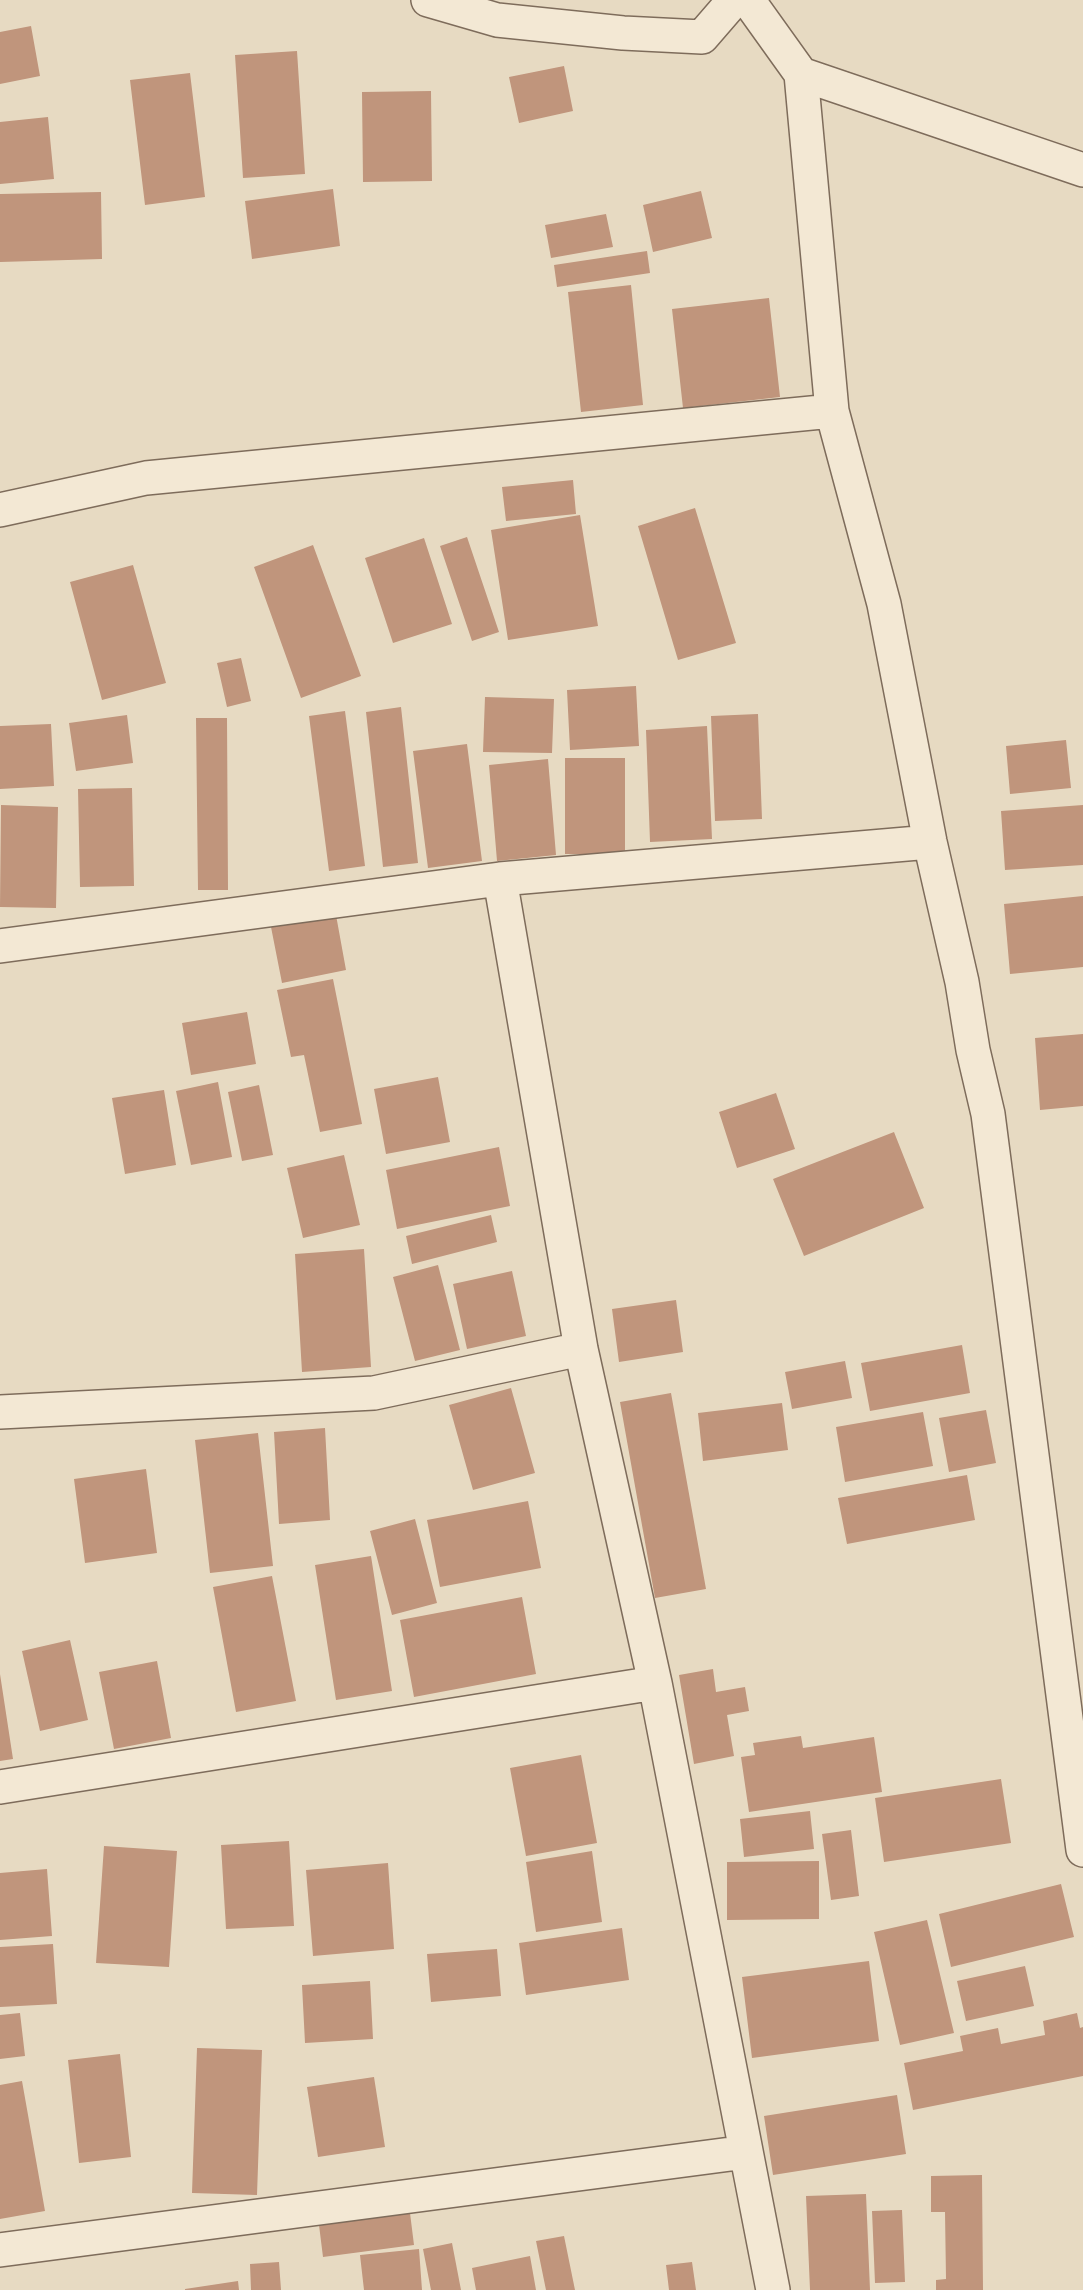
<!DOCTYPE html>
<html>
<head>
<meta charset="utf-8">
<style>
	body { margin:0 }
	canvas { display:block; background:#e7dac2 }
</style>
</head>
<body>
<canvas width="1083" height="2290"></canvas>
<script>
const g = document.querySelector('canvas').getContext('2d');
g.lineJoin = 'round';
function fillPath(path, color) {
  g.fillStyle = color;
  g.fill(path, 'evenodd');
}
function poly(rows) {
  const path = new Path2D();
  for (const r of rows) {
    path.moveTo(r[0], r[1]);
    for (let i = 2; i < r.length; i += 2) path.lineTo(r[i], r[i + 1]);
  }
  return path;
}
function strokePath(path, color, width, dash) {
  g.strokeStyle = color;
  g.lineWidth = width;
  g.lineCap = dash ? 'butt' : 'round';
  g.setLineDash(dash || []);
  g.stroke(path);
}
const building = poly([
	[31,26,40,76,0,84,0,32],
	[297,51,305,174,243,178,235,55],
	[564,66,573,111,519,123,509,77],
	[190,73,205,197,145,205,130,80],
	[431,91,432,181,363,182,362,92],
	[48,117,54,179,0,184,0,122],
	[333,189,340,246,252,259,245,201],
	[701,191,712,238,653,252,643,205],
	[101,192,102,259,0,262,0,194],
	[606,214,613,247,551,258,545,225],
	[647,251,650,273,557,287,554,265],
	[631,285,643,405,581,412,568,292],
	[769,298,780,397,683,408,672,309],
	[573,480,576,514,506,521,502,487],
	[695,508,736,643,678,660,638,526],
	[580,515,598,626,508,640,491,530],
	[467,537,499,632,472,641,440,546],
	[424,538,452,624,393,643,365,558],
	[313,545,361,676,301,698,254,567],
	[133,565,166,683,102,700,70,582],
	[241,658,251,701,227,707,217,663],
	[636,686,639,746,570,750,567,690],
	[485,697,554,699,552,753,483,752],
	[401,707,418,863,383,867,366,712],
	[345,711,365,866,329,871,309,716],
	[758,714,762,819,715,821,711,716],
	[127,715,133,763,76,771,69,723],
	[196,718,227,718,228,890,198,890],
	[51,724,54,786,0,789,0,726],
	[707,726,712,839,650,842,646,730],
	[1066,740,1071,788,1010,794,1006,746],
	[467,744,482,861,428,868,413,751],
	[565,758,625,758,625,854,565,854],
	[548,759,556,855,497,861,489,765],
	[132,788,134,886,80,887,78,789],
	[1,805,58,807,56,908,0,907],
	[1083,805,1083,865,1005,870,1001,811],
	[1083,896,1083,967,1010,974,1004,904],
	[336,915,346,970,282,983,271,927],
	[333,979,362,1124,320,1132,304,1055,291,1057,277,990],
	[247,1012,256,1064,191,1075,182,1023],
	[1083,1034,1083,1106,1040,1110,1035,1038],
	[438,1077,450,1142,386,1154,374,1089],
	[218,1082,232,1157,191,1165,176,1091],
	[259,1085,273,1155,242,1161,228,1092],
	[164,1090,176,1165,125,1174,112,1098],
	[776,1093,795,1149,737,1168,719,1112],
	[894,1132,924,1208,804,1256,773,1179],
	[499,1147,510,1206,397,1229,386,1170],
	[344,1155,360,1225,303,1238,287,1168],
	[491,1215,497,1242,412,1264,406,1236],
	[364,1249,371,1367,302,1372,295,1254],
	[438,1265,460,1350,415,1361,393,1277],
	[512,1271,526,1336,467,1349,453,1284],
	[676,1300,683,1352,619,1362,612,1309],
	[962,1345,970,1393,870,1411,861,1363],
	[845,1361,852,1398,792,1409,785,1372],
	[511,1388,535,1473,473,1490,449,1405],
	[671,1393,706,1589,655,1598,620,1402],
	[782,1403,788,1450,703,1461,698,1413],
	[986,1410,996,1463,949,1472,939,1418],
	[923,1412,933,1466,845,1482,836,1427],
	[325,1428,330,1520,279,1524,274,1432],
	[258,1433,273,1566,210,1573,195,1440],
	[146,1469,157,1553,85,1563,74,1479],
	[967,1475,975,1520,847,1544,838,1498],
	[528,1501,541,1568,440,1587,427,1520],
	[415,1519,437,1603,392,1615,370,1531],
	[371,1556,392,1691,336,1700,315,1565],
	[272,1576,296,1701,236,1712,213,1587],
	[522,1597,536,1674,414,1697,400,1620],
	[70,1640,88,1720,40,1731,22,1651],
	[157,1661,171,1738,114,1749,99,1672],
	[713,1669,716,1692,745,1687,749,1711,727,1715,734,1756,694,1764,679,1675],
	[0,1674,13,1759,0,1761],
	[801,1736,803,1748,874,1737,882,1792,749,1812,741,1757,755,1755,753,1743],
	[581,1755,597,1843,526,1856,510,1768],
	[1001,1779,1011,1843,884,1862,875,1798],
	[810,1811,814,1849,744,1857,740,1819],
	[851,1830,859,1896,831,1900,822,1834],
	[289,1841,294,1926,226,1929,221,1845],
	[104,1846,177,1851,169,1967,96,1963],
	[592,1851,602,1922,536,1932,526,1862],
	[819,1861,819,1919,727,1920,727,1862],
	[388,1863,394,1949,313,1956,306,1870],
	[47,1869,52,1936,0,1940,0,1873],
	[1061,1884,1074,1937,951,1967,939,1914],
	[927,1920,954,2033,900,2045,874,1932],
	[622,1928,629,1980,526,1995,519,1943],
	[53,1944,57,2004,0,2007,0,1947],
	[497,1949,501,1996,431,2002,427,1954],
	[869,1961,879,2041,752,2058,742,1977],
	[1025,1966,1034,2006,966,2021,957,1981],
	[370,1981,373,2039,305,2043,302,1985],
	[20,2013,25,2056,0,2059,0,2015],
	[1077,2013,1080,2028,1083,2027,1083,2076,913,2110,904,2063,963,2051,960,2036,998,2028,1001,2044,1045,2035,1043,2021],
	[197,2048,262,2050,257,2195,192,2193],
	[120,2054,131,2157,79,2163,68,2060],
	[374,2077,385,2147,318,2157,307,2087],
	[22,2081,45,2211,0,2219,0,2085],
	[897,2095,906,2154,773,2175,764,2116],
	[982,2175,983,2290,936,2290,936,2280,946,2279,945,2212,931,2212,931,2176],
	[866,2194,870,2290,810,2290,806,2196],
	[902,2210,905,2282,875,2283,872,2211],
	[410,2213,414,2245,323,2257,319,2225],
	[564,2236,575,2290,546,2290,536,2241],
	[452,2243,461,2290,431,2290,423,2249],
	[419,2249,422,2290,364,2290,360,2255],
	[530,2256,536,2290,476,2290,472,2268],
	[279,2262,281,2290,251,2290,250,2264],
	[692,2262,696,2290,669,2290,666,2265],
	[238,2281,239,2290,185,2290,185,2289]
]);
const minor = poly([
	[428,0,497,20,623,33,702,37,734,0],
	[748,0,801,74,832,411,884,604,930,842,962,982,973,1050,988,1114,1083,1850],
	[801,74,1083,170],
	[0,510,146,478,832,411],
	[500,879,581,1349,655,1683,773,2290],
	[0,946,500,879,930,842],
	[0,1412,374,1393,581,1349],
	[0,1787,655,1683],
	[0,2250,746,2152]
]);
fillPath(building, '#c0957c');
strokePath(minor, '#7e6c5b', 36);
strokePath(minor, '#f3e8d4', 33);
</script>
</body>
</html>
